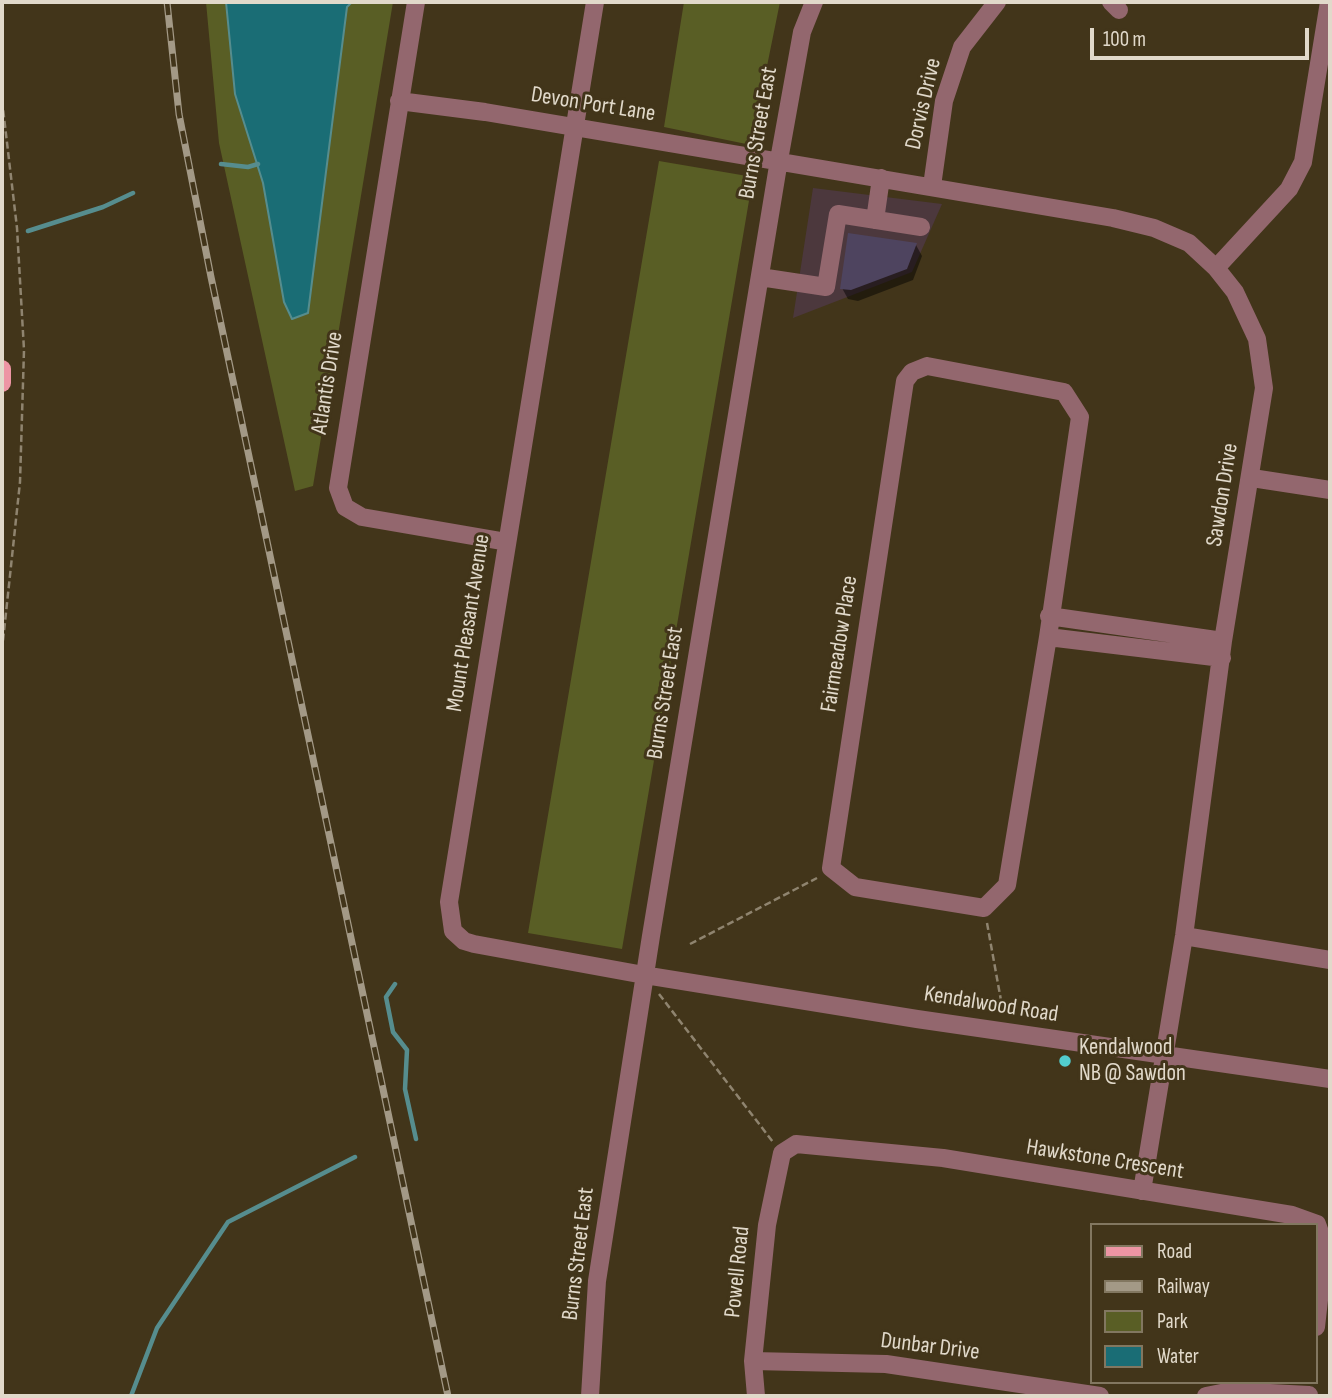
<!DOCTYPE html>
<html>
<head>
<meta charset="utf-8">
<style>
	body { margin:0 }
	#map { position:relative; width:1332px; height:1398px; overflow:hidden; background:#42351a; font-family:"Sofia Sans Condensed",sans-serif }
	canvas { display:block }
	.frame { position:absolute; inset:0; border:4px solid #e1d9ca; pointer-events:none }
	.legend { position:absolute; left:1090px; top:1223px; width:228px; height:161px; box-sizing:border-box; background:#42351a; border:2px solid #827760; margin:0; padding:9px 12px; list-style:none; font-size:21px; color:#e1d9ca }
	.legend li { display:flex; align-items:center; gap:14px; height:35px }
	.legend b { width:35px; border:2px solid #827760 }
	.scale { position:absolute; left:1090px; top:28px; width:219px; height:32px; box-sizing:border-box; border:4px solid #e1d9ca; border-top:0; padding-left:9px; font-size:21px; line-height:24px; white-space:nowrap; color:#e1d9ca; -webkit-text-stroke:5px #42351a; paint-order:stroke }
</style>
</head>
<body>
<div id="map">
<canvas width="1332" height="1398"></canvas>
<div class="frame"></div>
<ul class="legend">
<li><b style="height:9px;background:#ed95a4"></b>Road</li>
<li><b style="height:9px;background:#a39986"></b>Railway</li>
<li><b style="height:19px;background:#595e25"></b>Park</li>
<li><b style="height:19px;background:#1a6d75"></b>Water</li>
</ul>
<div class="scale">100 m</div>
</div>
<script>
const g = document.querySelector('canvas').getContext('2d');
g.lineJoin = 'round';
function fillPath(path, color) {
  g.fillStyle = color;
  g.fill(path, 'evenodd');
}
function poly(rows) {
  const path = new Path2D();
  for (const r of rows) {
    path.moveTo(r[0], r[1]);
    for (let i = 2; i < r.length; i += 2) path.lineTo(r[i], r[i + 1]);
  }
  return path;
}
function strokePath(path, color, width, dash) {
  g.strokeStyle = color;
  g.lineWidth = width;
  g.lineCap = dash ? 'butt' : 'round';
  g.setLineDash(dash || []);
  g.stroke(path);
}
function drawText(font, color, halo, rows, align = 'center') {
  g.font = font + ' "Sofia Sans Condensed",sans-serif';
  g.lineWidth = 6;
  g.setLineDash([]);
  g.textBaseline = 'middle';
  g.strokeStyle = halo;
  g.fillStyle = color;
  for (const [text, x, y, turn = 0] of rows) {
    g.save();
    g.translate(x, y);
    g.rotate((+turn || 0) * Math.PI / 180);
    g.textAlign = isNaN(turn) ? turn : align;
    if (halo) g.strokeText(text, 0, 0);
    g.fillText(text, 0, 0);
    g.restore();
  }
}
const commercial = poly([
	[813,188,942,204,912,272,793,318]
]);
const green = poly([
	[206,2,393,2,313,486,295,491,219,143],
	[684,2,780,2,751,145,664,127],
	[659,161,753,177,622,949,528,933]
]);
const water = poly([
	[226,2,352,2,347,7,308,313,292,319,284,302,263,183,235,94,226,2]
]);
const shadow = poly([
	[916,245,922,256,913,280,858,301,848,299,842,288]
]);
const stream = poly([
	[221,164,248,167,258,164],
	[28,231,103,207,133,193],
	[395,984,386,997,393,1032,407,1050,405,1089,416,1139],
	[131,1396,157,1328,228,1222,355,1157]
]);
const building = poly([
	[848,233,917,243,907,269,851,290,840,289]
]);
const path = poly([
	[2,100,17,228,24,350,20,482,2,650],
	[987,923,1002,1006],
	[690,944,817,878],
	[659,994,773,1142]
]);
const minor = poly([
	[416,2,338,488,345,507,362,517,507,542],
	[595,2,449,902,453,931,464,941,474,944,644,975,917,1019,1330,1079],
	[1111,2,1119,10],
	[399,101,485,112,1113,218,1154,228,1189,243,1216,268,1235,292,1257,339,1264,388,1223,641,1184,936,1142,1191],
	[932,186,944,101,962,47,997,2],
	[875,220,881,178],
	[1216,268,1289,189,1303,162,1329,2],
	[760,277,826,287,838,214,921,227],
	[927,366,1064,392,1080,417,1048,637,1007,885,984,908,855,887,831,868,905,381,912,372,927,366],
	[1252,478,1330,490],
	[1049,616,1223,641],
	[1048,637,1222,658],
	[1184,936,1330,960],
	[753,1361,886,1364,1100,1396],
	[590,1396,597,1281,651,936,779,160,802,32,814,2],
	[756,1396,753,1361,767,1225,782,1153,796,1144,943,1158,1292,1215,1317,1224,1325,1246,1316,1327],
	[1206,1396,1231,1391,1309,1395]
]);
const major = poly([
	[2,369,2,383]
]);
const rail = poly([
	[167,2,179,114,211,277,448,1396]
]);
const markers = [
	[1065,1061,7,"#52cdce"]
];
const streetNames = [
	["Dorvis Drive",924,104,-77],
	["Devon Port Lane",593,105,9],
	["Burns Street East",759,133,-80],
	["Atlantis Drive",328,383,-81],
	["Sawdon Drive",1223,495,-81],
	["Mount Pleasant Avenue",469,623,-81],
	["Fairmeadow Place",840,644,-81],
	["Burns Street East",666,693,-81],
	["Kendalwood Road",991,1005,9],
	["Hawkstone Crescent",1105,1160,9],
	["Burns Street East",579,1254,-83],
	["Powell Road",738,1272,-84],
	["Dunbar Drive",930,1347,7]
];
const poiNames = [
	["Kendalwood",1079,1048],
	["NB @ Sawdon",1079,1074]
];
fillPath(commercial, '#4c383d');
fillPath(green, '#595e25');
fillPath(water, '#1a6d75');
strokePath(water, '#568d8e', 2);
fillPath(shadow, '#0007');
strokePath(stream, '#568d8e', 4.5);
fillPath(building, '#4e445f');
strokePath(path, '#8f846f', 2.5, [7, 3.5]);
strokePath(minor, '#93676e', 18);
strokePath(major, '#ed95a4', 18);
strokePath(rail, '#a39986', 7);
strokePath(rail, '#42351a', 4.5, [13]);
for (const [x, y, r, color] of markers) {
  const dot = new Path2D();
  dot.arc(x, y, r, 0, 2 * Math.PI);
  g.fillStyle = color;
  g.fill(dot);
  strokePath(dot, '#42351a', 2.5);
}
drawText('23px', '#e1d9ca', '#42351a', streetNames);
drawText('23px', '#e1d9ca', '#42351a', poiNames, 'left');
</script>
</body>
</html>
